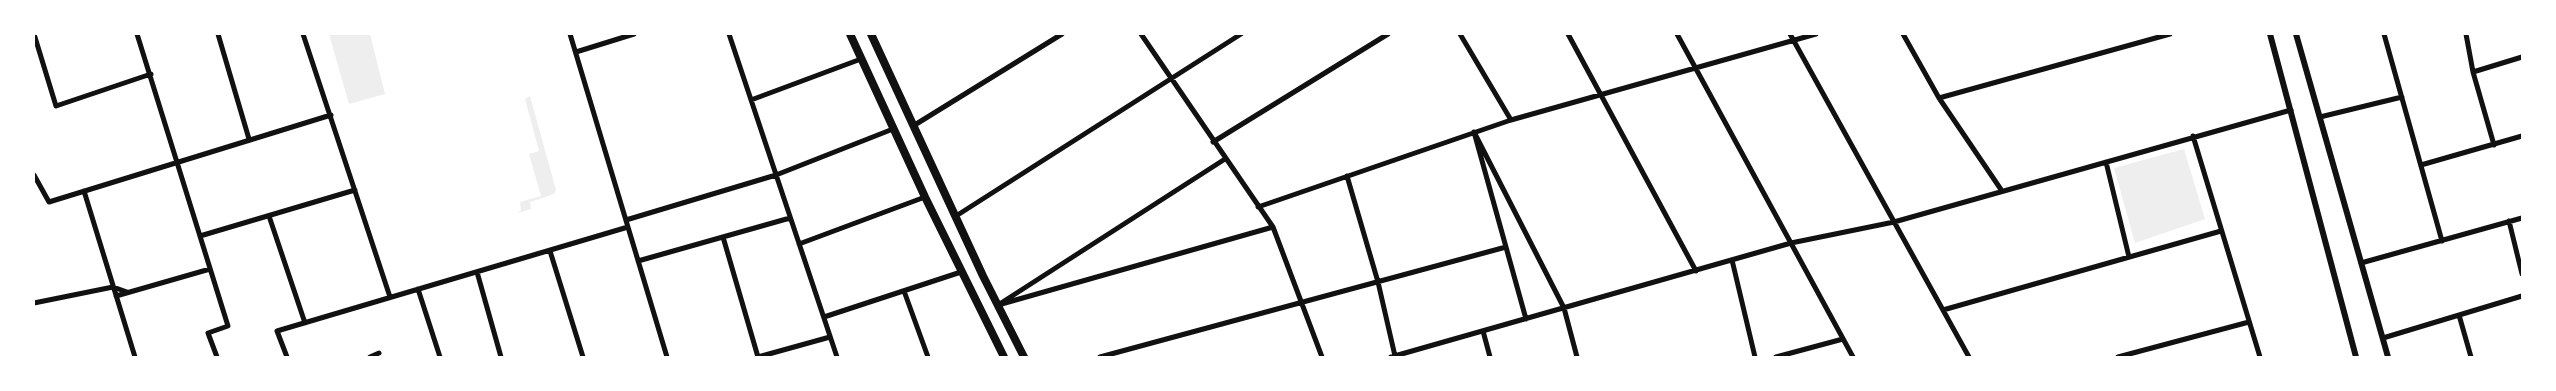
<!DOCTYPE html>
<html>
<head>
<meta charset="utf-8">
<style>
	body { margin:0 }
	#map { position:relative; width:2556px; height:391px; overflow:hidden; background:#fff; font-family:Signika,sans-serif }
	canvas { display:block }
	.frame { position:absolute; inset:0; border:35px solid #fff; pointer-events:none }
</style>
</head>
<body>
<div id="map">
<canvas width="2556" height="391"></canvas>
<div class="frame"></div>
</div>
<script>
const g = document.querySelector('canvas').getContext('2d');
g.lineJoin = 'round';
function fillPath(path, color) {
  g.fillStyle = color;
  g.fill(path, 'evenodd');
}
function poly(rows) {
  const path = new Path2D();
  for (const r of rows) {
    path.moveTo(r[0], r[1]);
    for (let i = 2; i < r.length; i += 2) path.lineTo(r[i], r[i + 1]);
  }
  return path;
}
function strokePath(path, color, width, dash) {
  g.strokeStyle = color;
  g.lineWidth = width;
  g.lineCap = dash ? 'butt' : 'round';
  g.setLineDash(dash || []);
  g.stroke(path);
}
const green = poly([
	[329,34,370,34,385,94,349,104],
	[530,96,556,190,554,194,530,202,531,209,518,213,521,210,520,202,541,196,529,154,539,151,525,99],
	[2184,149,2205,219,2135,243,2114,168]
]);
const minor = poly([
	[34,34,56,106,151,74],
	[137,34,228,326,208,333,217,357],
	[218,34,249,139],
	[303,34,390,297],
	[570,34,667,357],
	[729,34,837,357],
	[1141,34,1273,227,1322,357],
	[1460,34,1511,120],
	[1568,34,1696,271],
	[1677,34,1853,357],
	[1790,34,1969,357],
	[1903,34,1939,98,2002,191],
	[2384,34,2442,241],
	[2466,34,2473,72,2494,145],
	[576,52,634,34],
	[2473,72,2522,57],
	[1939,98,2170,34],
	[751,100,861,59],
	[2320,117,2402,97],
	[913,126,1062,34],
	[2193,136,2260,357],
	[1213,142,1388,34],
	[1225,159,998,305,1273,227],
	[2106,162,2129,257],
	[2421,165,2522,136],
	[34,175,49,202,331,115],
	[1347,176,1378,282,1395,356],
	[84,191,135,357],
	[1258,207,1511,120,1816,34],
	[269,216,305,323],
	[956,216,1241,34],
	[626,220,776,175,893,129],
	[2509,221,2522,274],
	[200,236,355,190],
	[723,237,758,357],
	[799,244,925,197],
	[550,251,583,357],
	[1732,260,1755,357],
	[638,261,790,218],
	[2361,263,2522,218],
	[477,272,501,357],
	[418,289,440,357],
	[904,291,928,357],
	[116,296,210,269],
	[34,303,113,287,127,292],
	[1943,310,2221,231],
	[2459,315,2471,357],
	[824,317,961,272],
	[1526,319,1474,132,1564,308,1577,357],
	[1483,331,1490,357],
	[2383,338,2522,296],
	[287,357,277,331,628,227],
	[370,357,379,353],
	[758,357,830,337],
	[1100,357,1506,247],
	[1391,357,1791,243,1894,222,2291,110],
	[1776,357,1843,339],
	[2118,357,2249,322]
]);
const tertiary = poly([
	[2270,34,2356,357],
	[2296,34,2388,357]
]);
const secondary = poly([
	[850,34,925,197,1004,357],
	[871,34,983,276,1024,357]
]);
fillPath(green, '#eee');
strokePath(minor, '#111', 5);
strokePath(tertiary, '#111', 6);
strokePath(secondary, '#111', 8);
</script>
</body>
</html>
